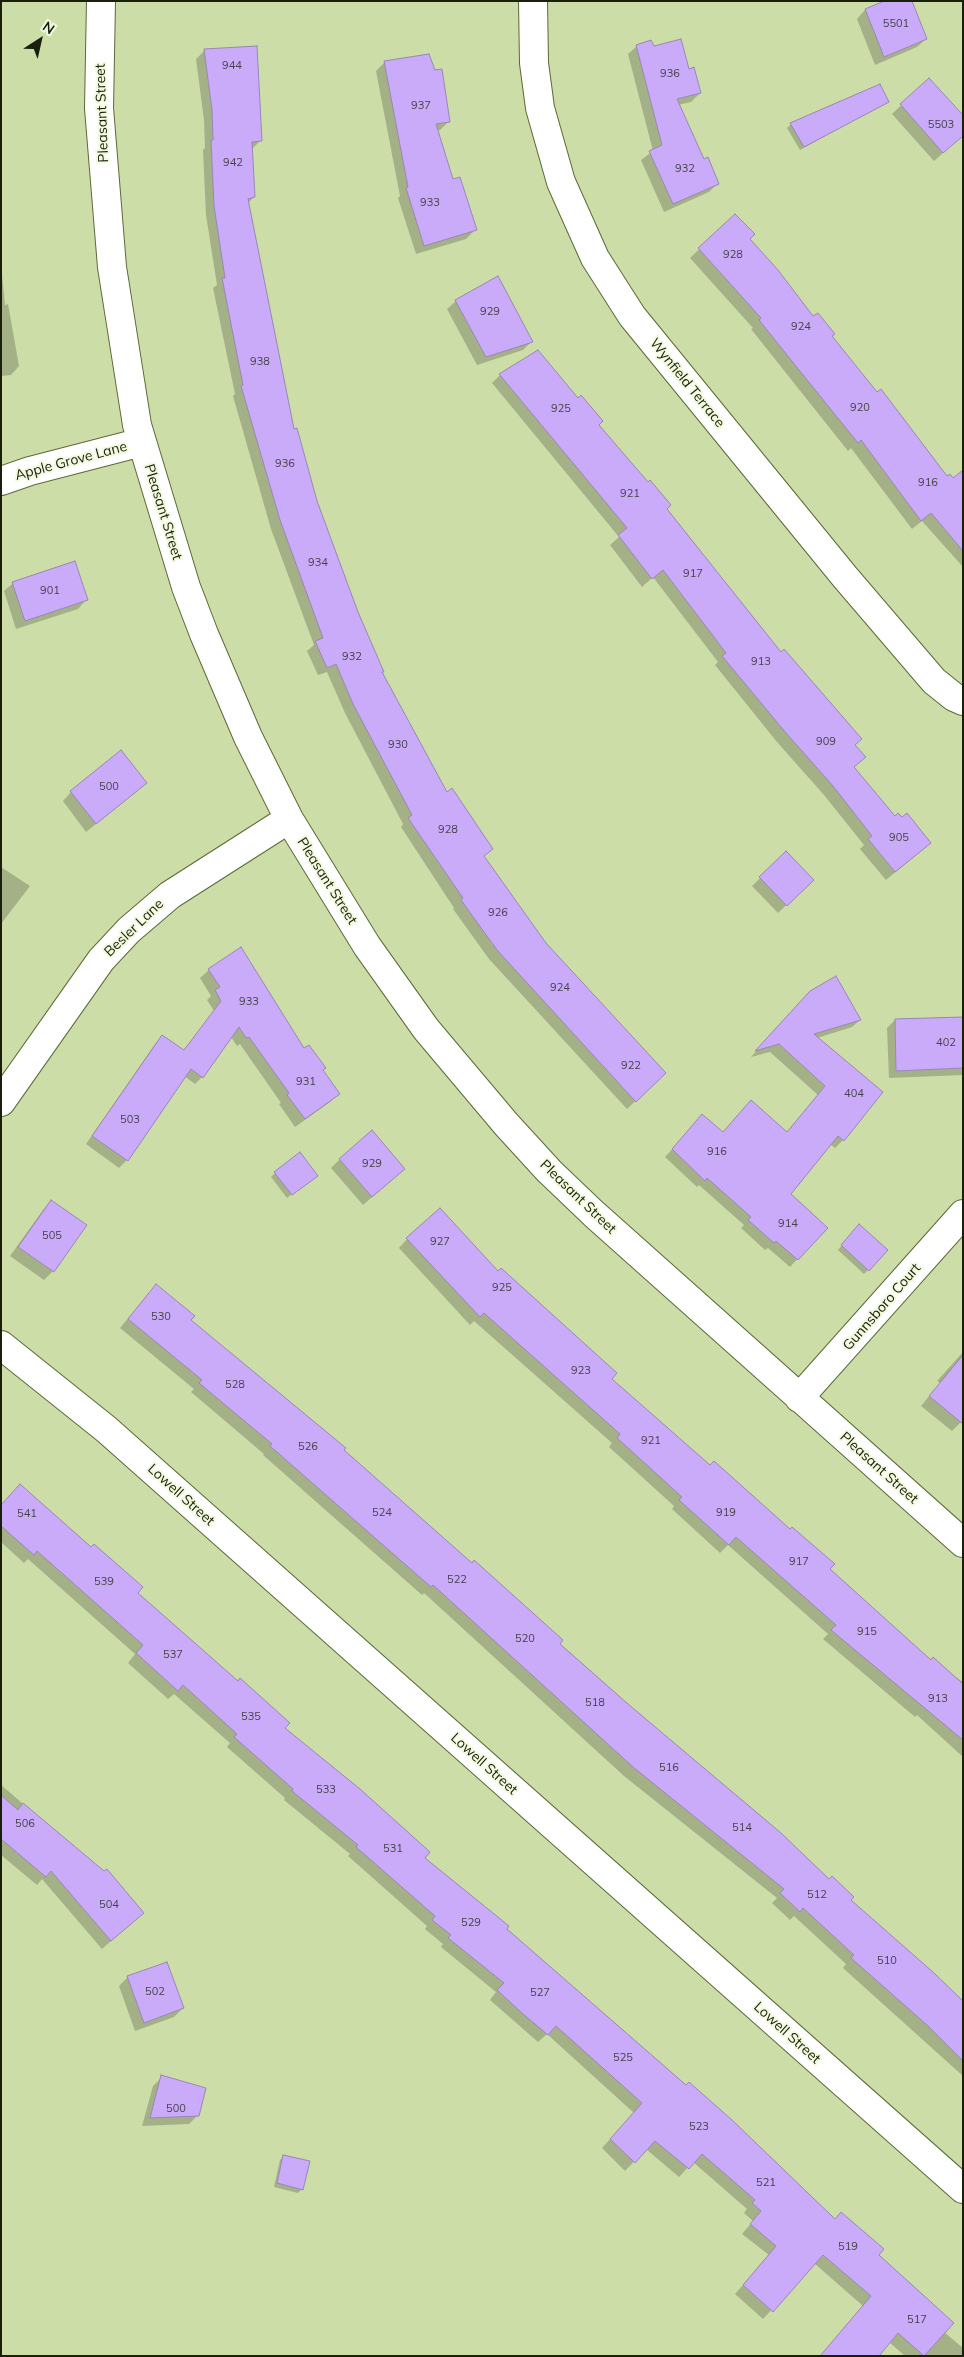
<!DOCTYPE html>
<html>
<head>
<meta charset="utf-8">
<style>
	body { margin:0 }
	#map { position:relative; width:964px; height:2357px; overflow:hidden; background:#cddda8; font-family:Mulish,sans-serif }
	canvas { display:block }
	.frame { position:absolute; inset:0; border:2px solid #1a1f0b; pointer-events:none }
	.north { position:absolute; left:15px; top:15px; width:50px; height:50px; -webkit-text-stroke:4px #f1fadf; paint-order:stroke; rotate:35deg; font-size:14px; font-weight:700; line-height:20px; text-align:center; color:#1a1f0b }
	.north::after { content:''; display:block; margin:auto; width:18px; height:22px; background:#1a1f0b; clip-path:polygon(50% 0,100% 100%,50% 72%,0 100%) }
</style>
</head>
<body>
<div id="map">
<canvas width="964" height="2357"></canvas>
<div class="frame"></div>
<div class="north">N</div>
</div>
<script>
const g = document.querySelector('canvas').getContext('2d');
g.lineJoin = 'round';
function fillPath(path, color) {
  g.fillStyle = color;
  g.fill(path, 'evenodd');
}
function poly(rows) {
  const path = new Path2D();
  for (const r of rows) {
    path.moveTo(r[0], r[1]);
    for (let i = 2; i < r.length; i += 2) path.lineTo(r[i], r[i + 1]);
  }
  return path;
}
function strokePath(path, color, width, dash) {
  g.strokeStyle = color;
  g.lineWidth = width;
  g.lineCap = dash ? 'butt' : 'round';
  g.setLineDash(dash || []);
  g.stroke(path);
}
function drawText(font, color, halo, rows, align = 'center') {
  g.font = font + ' Mulish,sans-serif';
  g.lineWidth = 4;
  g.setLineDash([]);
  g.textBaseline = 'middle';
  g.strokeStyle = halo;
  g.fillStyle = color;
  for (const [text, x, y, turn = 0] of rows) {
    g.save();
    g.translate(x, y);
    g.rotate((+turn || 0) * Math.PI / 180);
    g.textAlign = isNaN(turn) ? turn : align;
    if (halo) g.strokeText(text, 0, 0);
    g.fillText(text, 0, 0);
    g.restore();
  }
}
const shadow = poly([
	[887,1,926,39,917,47,875,65,857,19,865,10],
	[637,46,653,48,689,70,700,93,691,102,678,105,703,161,718,183,709,192,664,212,641,160,653,151,628,54],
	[205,50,261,140,252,149,254,197,248,203,293,430,316,501,381,673,446,794,491,849,483,857,545,943,665,1073,627,1109,489,959,453,909,454,908,401,827,403,824,345,713,327,672,318,675,307,651,314,645,271,529,233,396,235,394,213,288,217,285,206,215,203,150,205,148,204,120,196,59],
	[385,62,449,121,440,130,436,131,452,181,475,230,466,239,416,254,398,198,400,196,376,71],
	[929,79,963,135,934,161,892,114],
	[887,102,800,150,787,128,791,124],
	[735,215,748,239,946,478,952,479,963,476,963,567,922,521,912,529,851,448,848,451,751,329,753,328,690,258],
	[1,265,5,305,8,304,19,366,11,375,1,376],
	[456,301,532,341,523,350,477,365,447,309],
	[500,375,597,425,864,757,853,768,895,818,930,843,921,851,886,880,860,849,864,845,824,795,777,742,715,665,718,662,653,577,642,587,610,545,619,537,492,383],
	[13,583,86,600,78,609,16,629,4,591],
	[137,791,86,832,63,801,71,792],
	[786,853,812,880,778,913,752,886],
	[1,867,30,886,1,924],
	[209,970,304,1050,338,1094,330,1102,295,1127,279,1104,281,1103,240,1044,237,1046,207,1000,211,996,200,978],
	[802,1000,860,1020,852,1027,817,1038,843,1140,835,1148,830,1144,789,1194,826,1228,790,1267,768,1248,765,1250,741,1228,744,1225,699,1185,697,1187,665,1157,695,1124,722,1134,786,1133,818,1095,770,1052,751,1057],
	[963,1018,963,1075,889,1078,887,1028,895,1020],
	[162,1036,183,1051,196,1037,202,1077,195,1084,184,1076,127,1160,119,1168,86,1144,155,1044],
	[340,1159,395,1177,363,1205,331,1168],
	[275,1173,312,1179,287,1198,271,1177],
	[51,1201,85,1225,53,1271,44,1280,10,1256,43,1210],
	[855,1230,868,1270,864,1274,838,1250],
	[407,1239,498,1273,611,1379,930,1661,963,1682,963,1757,917,1715,915,1717,823,1639,828,1634,728,1545,720,1553,672,1509,674,1506,609,1447,612,1443,474,1321,470,1325,399,1248],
	[148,1294,190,1320,342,1450,963,2002,963,2076,843,1968,846,1964,794,1916,790,1920,772,1903,777,1898,624,1776,424,1593,422,1595,263,1455,264,1454,191,1392,194,1389,120,1328],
	[963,1352,963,1420,952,1431,921,1406,940,1383,937,1381],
	[1,1506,136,1593,423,1858,834,2220,878,2255,944,2332,963,2348,963,2356,905,2356,889,2342,863,2306,814,2263,763,2319,735,2294,769,2255,742,2234,753,2221,744,2213,747,2209,693,2162,679,2177,646,2149,625,2171,602,2148,634,2113,547,2034,538,2042,490,2000,496,1992,441,1947,443,1944,425,1929,427,1926,348,1856,350,1854,284,1800,285,1798,227,1747,230,1743,174,1694,168,1699,128,1663,135,1654,28,1559,24,1563,1,1542],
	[1,1785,104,1873,143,1913,102,1949,42,1879,37,1885,1,1855],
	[128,1977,183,2008,174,2017,135,2031,119,1986],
	[162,2077,198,2115,189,2124,142,2126,153,2086],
	[284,2156,302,2189,298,2193,274,2187,280,2160]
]);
const building = poly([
	[884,1,912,1,927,39,884,57,865,9,884,1],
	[681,39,689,69,694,67,701,93,677,99,704,159,708,157,719,184,673,204,649,151,662,145,636,45,651,40,654,46,681,39],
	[257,46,262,141,252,142,255,197,248,199,294,429,297,428,317,501,358,612,384,672,382,672,447,792,452,788,493,849,484,856,546,943,666,1073,636,1102,497,950,461,900,463,898,408,818,412,815,353,704,336,664,327,668,315,641,323,638,280,520,241,386,243,385,222,278,225,278,214,206,211,140,213,140,212,110,204,49,257,46],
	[429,54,435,70,442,69,450,122,436,124,453,179,460,177,477,230,424,246,406,188,408,187,384,61,429,54],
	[929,78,963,115,963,136,943,153,900,104,929,78],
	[880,84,889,102,804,147,790,123,880,84],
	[735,214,755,234,750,239,778,270,813,316,818,313,835,334,832,336,877,392,881,389,947,476,950,474,953,478,963,470,963,551,931,513,921,521,861,440,858,443,795,365,759,320,761,318,698,248,735,214],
	[498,276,533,342,486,357,455,300,498,276],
	[538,350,578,398,581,395,603,421,599,425,648,482,650,480,671,505,667,509,781,652,784,649,862,739,855,745,866,757,854,767,895,816,898,813,902,817,907,813,931,843,895,872,868,839,872,836,833,786,786,733,722,656,726,653,663,570,652,579,618,535,627,528,499,374,538,350],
	[75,561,88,600,25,621,12,582,75,561],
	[121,750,147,783,96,824,70,791,121,750],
	[786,851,814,880,787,906,759,877,786,851],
	[241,947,304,1048,309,1045,326,1068,323,1070,340,1094,305,1119,287,1095,289,1093,249,1037,246,1038,239,1027,203,1078,191,1069,128,1161,92,1136,162,1035,184,1050,221,1001,215,990,220,987,208,969,241,947],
	[836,976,861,1020,814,1034,883,1092,844,1141,838,1136,791,1194,828,1228,798,1260,776,1241,774,1243,748,1220,751,1217,707,1178,705,1181,672,1149,702,1114,723,1132,751,1100,787,1132,825,1086,779,1044,755,1051,810,991,836,976],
	[963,1017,963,1068,896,1071,895,1019,963,1017],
	[372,1130,405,1169,372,1197,339,1159,372,1130],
	[300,1152,318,1176,292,1195,274,1172,300,1152],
	[51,1200,87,1225,54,1272,18,1247,51,1200],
	[440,1208,498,1271,501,1268,617,1373,612,1379,710,1465,714,1461,790,1529,792,1527,835,1564,830,1569,931,1660,933,1657,963,1684,963,1740,831,1630,836,1625,736,1537,729,1545,679,1500,682,1497,617,1438,620,1434,484,1313,480,1317,406,1238,440,1208],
	[859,1224,888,1250,869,1271,841,1245,859,1224],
	[156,1284,195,1316,191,1320,346,1448,344,1450,472,1563,474,1560,563,1640,560,1644,628,1704,781,1833,829,1879,832,1876,854,1897,851,1900,934,1973,963,2001,963,2061,927,2025,851,1958,854,1955,803,1908,800,1912,780,1893,784,1889,633,1767,433,1585,431,1587,270,1446,272,1444,199,1383,202,1380,128,1319,156,1284],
	[963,1355,963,1424,929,1396,963,1355],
	[20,1484,91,1547,94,1544,143,1587,138,1593,238,1681,240,1678,290,1723,285,1728,360,1789,430,1852,425,1858,509,1926,507,1929,686,2085,689,2082,732,2120,835,2219,841,2212,884,2249,879,2255,954,2323,924,2356,898,2333,879,2356,820,2356,871,2296,823,2255,773,2312,743,2285,776,2246,750,2224,761,2211,752,2203,755,2200,702,2154,689,2169,655,2141,635,2163,610,2139,642,2103,556,2026,548,2035,523,2014,497,1990,504,1983,448,1938,451,1935,432,1920,435,1916,356,1847,358,1845,292,1791,293,1789,234,1737,237,1734,183,1685,178,1691,136,1653,143,1645,37,1551,34,1555,1,1526,1,1505,20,1484],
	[1,1795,18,1810,23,1803,104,1871,107,1869,144,1913,111,1941,51,1871,46,1877,1,1839,1,1795],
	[167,1962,184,2008,144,2023,127,1976,167,1962],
	[161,2075,206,2088,199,2116,150,2118,161,2075],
	[283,2155,310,2161,303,2190,277,2183,283,2155]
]);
const minor = poly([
	[101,1,99,108,112,267,137,425,186,587,204,634,248,737,289,819,367,946,426,1029,506,1124,549,1171,594,1214,963,1543],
	[533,1,534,63,540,108,561,182,595,258,632,316,845,577,934,681,954,697,963,701],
	[1,481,30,471,142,442],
	[1,1102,101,960,129,930,170,895,289,819],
	[1,1345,106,1429,963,2189],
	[799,1398,963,1214]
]);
const numberNames = [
	["5501",896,24],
	["944",232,66],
	["936",670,74],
	["937",421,106],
	["5503",941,125],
	["942",233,163],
	["932",685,169],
	["933",430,203],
	["928",733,255],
	["929",490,312],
	["924",801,327],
	["938",260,362],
	["920",860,408],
	["925",561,409],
	["936",285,464],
	["916",928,483],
	["921",630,494],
	["934",318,563],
	["917",693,574],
	["901",50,591],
	["932",352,657],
	["913",761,662],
	["909",826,742],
	["930",398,745],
	["500",109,787],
	["928",448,830],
	["905",899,838],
	["926",498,913],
	["924",560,988],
	["933",249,1002],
	["402",946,1043],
	["922",631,1066],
	["931",306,1082],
	["404",854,1094],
	["503",130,1120],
	["916",717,1152],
	["929",372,1164],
	["914",788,1224],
	["505",52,1236],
	["927",440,1242],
	["925",502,1288],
	["530",161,1317],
	["923",581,1371],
	["528",235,1385],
	["921",651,1441],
	["526",308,1447],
	["524",382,1513],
	["919",726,1513],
	["541",27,1514],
	["917",799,1562],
	["522",457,1580],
	["539",104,1582],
	["915",867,1632],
	["520",525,1639],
	["537",173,1655],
	["913",938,1699],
	["518",595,1703],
	["535",251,1717],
	["516",669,1768],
	["533",326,1790],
	["506",25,1824],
	["514",742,1828],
	["531",393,1849],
	["512",817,1895],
	["504",109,1905],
	["529",471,1923],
	["510",887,1961],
	["502",155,1992],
	["527",540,1993],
	["525",623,2058],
	["500",176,2109],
	["523",699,2127],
	["521",766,2183],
	["519",848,2247],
	["517",917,2320]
];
const streetNames = [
	["Pleasant Street",102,113,-92],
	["Wynfield Terrace",687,383,51],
	["Apple Grove Lane",71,461,-15],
	["Pleasant Street",163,512,73],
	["Pleasant Street",327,881,58],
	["Besler Lane",134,928,-44],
	["Pleasant Street",578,1197,44],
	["Gunnsboro Court",882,1307,-49],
	["Pleasant Street",879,1468,42],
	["Lowell Street",181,1495,42],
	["Lowell Street",484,1764,42],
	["Lowell Street",787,2033,42]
];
fillPath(shadow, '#0003');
fillPath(building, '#caabfa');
strokePath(building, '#9886b5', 1);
strokePath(minor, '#5c6939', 30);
strokePath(minor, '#fff', 28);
drawText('11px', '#464247', null, numberNames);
drawText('14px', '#1a1f0b', '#f1fadf', streetNames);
</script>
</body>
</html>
